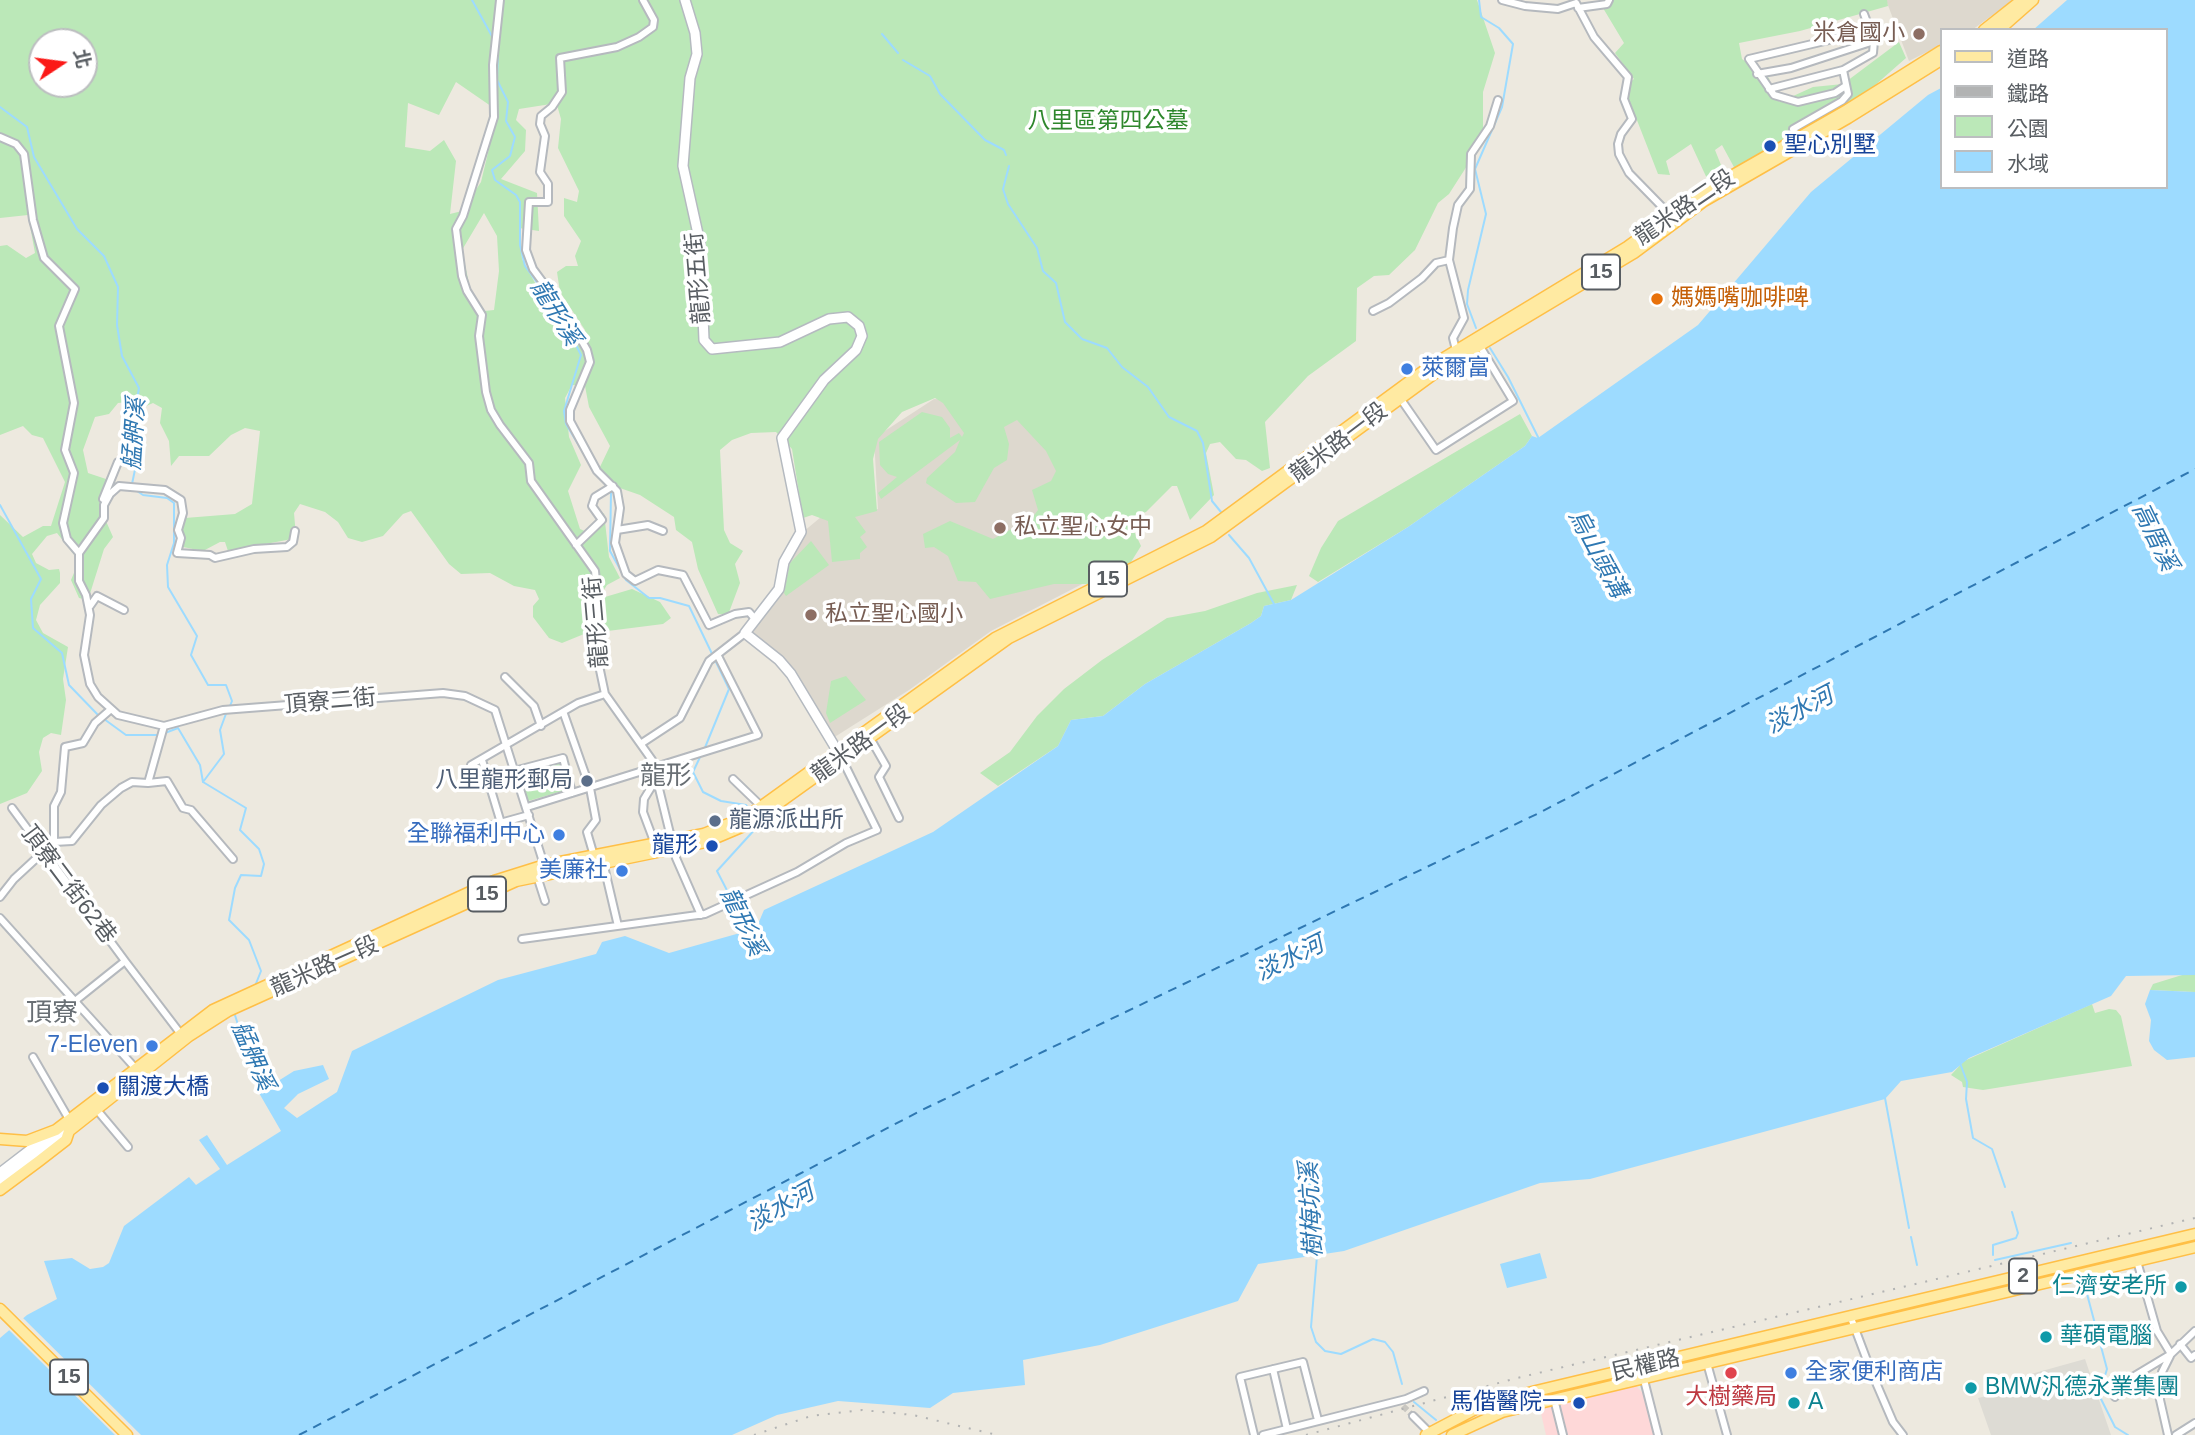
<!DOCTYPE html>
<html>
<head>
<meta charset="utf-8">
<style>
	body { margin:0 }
	#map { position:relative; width:2195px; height:1435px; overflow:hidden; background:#ede9df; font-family:Helvetica,"Noto Sans TC",sans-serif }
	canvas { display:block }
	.legend { position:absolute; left:1940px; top:28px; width:228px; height:161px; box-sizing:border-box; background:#fff; border:2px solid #bcbec0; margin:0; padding:9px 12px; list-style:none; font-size:21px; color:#585d62 }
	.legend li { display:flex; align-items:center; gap:14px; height:35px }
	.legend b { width:35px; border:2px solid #bcbec0 }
	.north { position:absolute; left:28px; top:28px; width:70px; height:70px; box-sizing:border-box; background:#fff; border:2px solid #bcbec0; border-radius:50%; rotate:77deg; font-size:19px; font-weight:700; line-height:28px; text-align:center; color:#585d62 }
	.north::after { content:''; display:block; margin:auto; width:24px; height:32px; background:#fb1917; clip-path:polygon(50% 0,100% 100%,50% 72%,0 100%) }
</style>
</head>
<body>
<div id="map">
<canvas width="2195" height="1435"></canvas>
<ul class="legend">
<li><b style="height:9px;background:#ffeaa2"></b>道路</li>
<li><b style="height:9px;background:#b2b3b3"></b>鐵路</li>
<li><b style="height:19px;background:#bbe8b8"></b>公園</li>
<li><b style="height:19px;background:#9ddbff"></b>水域</li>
</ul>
<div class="north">北</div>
</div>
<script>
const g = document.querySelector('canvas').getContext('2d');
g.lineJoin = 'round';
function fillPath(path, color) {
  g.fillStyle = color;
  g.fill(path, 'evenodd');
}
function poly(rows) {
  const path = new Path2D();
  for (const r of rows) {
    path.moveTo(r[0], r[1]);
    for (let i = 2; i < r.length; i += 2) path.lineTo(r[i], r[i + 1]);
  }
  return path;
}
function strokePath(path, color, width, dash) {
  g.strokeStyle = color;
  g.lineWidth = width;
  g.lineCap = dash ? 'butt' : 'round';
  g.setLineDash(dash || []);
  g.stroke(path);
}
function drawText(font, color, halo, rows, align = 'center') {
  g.font = font + ' Helvetica,"Noto Sans TC",sans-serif';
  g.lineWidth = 7;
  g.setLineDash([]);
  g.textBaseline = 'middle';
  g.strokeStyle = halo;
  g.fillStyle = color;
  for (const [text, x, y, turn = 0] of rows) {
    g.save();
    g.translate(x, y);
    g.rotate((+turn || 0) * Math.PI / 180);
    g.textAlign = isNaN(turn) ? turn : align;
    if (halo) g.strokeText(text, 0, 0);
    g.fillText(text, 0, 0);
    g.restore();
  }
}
const industrial = poly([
	[2085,1359,2111,1435,1991,1435,1978,1398,2027,1387,2024,1376]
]);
const education = poly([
	[1886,0,2013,0,1972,30,1941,30,1941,45,1909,61],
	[934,399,1041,403,1092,579,991,631,909,690,833,738,793,672,752,633,781,596,786,567,803,532,821,517,878,509,874,438]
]);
const medical = poly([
	[1636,1386,1643,1393,1655,1435,1546,1435,1540,1409]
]);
const green = poly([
	[0,0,1477,0,1495,53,1483,92,1483,131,1474,155,1449,194,1438,203,1415,250,1389,275,1374,276,1357,288,1356,341,1308,376,1265,422,1270,468,1262,471,1246,460,1236,459,1220,442,1210,444,1206,453,1214,495,1190,520,1177,486,1172,486,1146,512,1128,518,1141,546,1131,562,1090,584,1054,584,990,599,976,582,958,581,948,556,934,547,925,548,923,534,950,521,993,539,1032,518,1038,510,1032,490,1051,481,1056,471,1046,451,1017,420,1004,427,1009,444,1007,460,994,468,975,502,956,503,926,483,927,478,955,452,960,440,881,499,878,493,897,477,888,474,880,465,879,442,922,412,942,417,950,428,950,438,959,433,962,437,964,433,943,403,935,398,902,412,878,439,873,459,877,511,855,517,866,532,860,537,867,547,860,553,860,559,832,562,828,521,812,515,803,518,792,449,776,432,751,433,732,440,720,450,724,530,730,543,743,551,735,564,740,583,728,615,718,614,698,569,692,542,676,530,674,517,640,495,617,487,599,469,610,446,589,407,585,386,572,385,565,398,569,437,581,465,568,491,580,529,589,533,604,513,609,557,620,578,607,585,595,603,598,613,605,597,632,589,660,602,671,618,663,624,584,634,562,643,549,638,533,617,533,606,539,599,535,590,514,586,490,573,461,574,449,564,411,511,403,514,383,536,362,542,348,538,338,522,325,512,300,504,294,513,296,536,292,539,228,551,225,542,220,542,203,551,183,547,179,543,185,518,235,514,252,504,260,431,245,428,231,435,209,456,179,456,171,466,169,441,160,423,162,408,153,403,144,407,133,453,122,444,128,402,118,403,109,414,95,417,83,450,88,473,106,479,102,512,113,537,104,549,88,600,79,598,71,580,79,561,57,533,47,536,32,554,36,563,49,570,59,569,60,573,60,583,40,605,36,620,43,633,68,647,63,679,66,700,61,735,51,733,43,738,39,752,42,771,27,793,0,804,0,515,23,537,43,526,51,526,65,482,43,438,32,435,23,426,0,435,0,246,7,245,26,258,35,253,28,215,0,218],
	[42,42,84,42,84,84,42,84],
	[456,82,498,111,481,182,462,211,450,214,456,161,444,140,430,151,405,147,408,103,439,115],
	[551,104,557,105,561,119,558,148,579,191,577,202,564,198,564,216,581,241,575,256,578,266,566,266,557,272,560,292,585,330,569,345,522,259,519,228,539,231,537,193,501,179,525,151,526,130,516,120,519,109],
	[484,213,497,236,499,271,494,310,475,312,462,250],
	[1612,0,1887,0,1888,6,1800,31,1739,43,1742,59,1769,78,1774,98,1780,102,1813,87,1843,84,1899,42,1906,58,1857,101,1735,169,1722,145,1715,150,1725,175,1710,185,1691,144,1666,161,1670,175,1658,174,1624,87,1634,79,1615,53,1624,43,1603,8],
	[1520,414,1532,436,1525,446,1408,527,1318,582,1309,576,1321,548,1338,521],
	[811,541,829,565,786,596,784,593,790,563],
	[1297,585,1291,600,1264,606,1261,616,1251,623,1145,684,1103,716,1071,720,1058,746,998,786,980,773,1010,752,1037,716,1064,689,1102,660,1167,618,1205,611,1257,593],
	[846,676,866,700,830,723,826,713,831,681],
	[686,761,690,779,664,787,659,768],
	[561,762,570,789,528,801,520,774],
	[2195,971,2195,992,2150,990,2153,984],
	[2092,1004,2095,1013,2109,1009,2116,1010,2121,1016,2132,1066,1983,1090,1963,1087,1962,1082,1951,1075,1964,1061]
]);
const water = poly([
	[2067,0,2195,0,2195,975,2126,976,2111,996,1969,1058,1952,1072,1901,1081,1885,1099,1590,1179,1540,1183,1344,1251,1258,1264,1238,1301,1100,1345,1023,1360,1025,1385,953,1393,930,1408,838,1401,777,1415,732,1435,0,1435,0,1338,27,1315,57,1299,44,1261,72,1258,90,1269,103,1267,109,1263,124,1226,189,1177,196,1185,220,1169,199,1140,207,1135,227,1165,281,1131,259,1093,294,1071,323,1065,329,1079,298,1094,284,1108,297,1118,337,1092,352,1051,498,980,596,954,602,942,625,936,669,953,740,933,758,924,764,910,933,832,1058,746,1071,720,1103,716,1145,684,1251,623,1261,616,1264,606,1291,600,1408,527,1525,446,1532,436,1538,438,1698,325,1811,192,1928,95,1941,88,1941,187,2165,187,2165,30,2033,30],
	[2150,990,2195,992,2195,1057,2167,1060,2154,1050,2149,1041,2151,1020,2145,1004],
	[1540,1253,1547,1278,1507,1288,1500,1264]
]);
const pier = poly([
	[21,1316,141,1435,115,1435,7,1328]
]);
const stream = poly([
	[472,0,493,38],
	[882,34,898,53],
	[498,50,497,80,508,102,506,121,515,137,510,156,492,170,495,180,516,195,520,202,520,245,525,266,560,314,581,355,564,411,566,424,593,469],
	[903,60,930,76,940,94,985,140,1004,150,1006,155],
	[0,107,27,127,34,157,77,229,104,256,118,287,117,325,122,356,139,388,129,443,137,460,132,484],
	[1009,166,1003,189,1008,204,1037,248,1043,271,1056,283,1065,322,1082,339,1107,348,1122,367,1148,387,1169,417,1197,431,1203,443,1212,501,1221,512],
	[1476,328,1467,304,1468,290,1486,214,1475,169,1502,107,1513,44,1499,28,1481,17,1479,0],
	[1490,348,1508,377,1539,439],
	[601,479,611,492,610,551,626,580,649,598,660,598,689,606,729,689,704,750],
	[134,489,143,495,167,498,174,503,174,543,167,565,168,587,197,636,191,655,208,685,226,685,232,701,230,706],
	[0,505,41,579,31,599,33,628,62,653,69,685,99,716],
	[1229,535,1249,558,1274,604],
	[227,711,220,730,224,754,203,782,246,808,240,830,259,849,264,864,261,876,241,875,235,888,229,920,249,940,261,971,255,986],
	[104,719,126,735,160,735],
	[165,733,178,728,200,765,203,782],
	[701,755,693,772,703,792,721,801,746,805,749,809],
	[748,931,717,871,757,827,756,824],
	[234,1012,250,1063,266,1091],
	[1960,1063,1967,1082,1966,1099,1973,1138,1992,1149,2005,1187],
	[1885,1098,1909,1228],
	[1911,1237,1917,1265],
	[1993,1255,1993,1245,2016,1238,2018,1233,2012,1212],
	[1317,1256,1311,1327,1316,1342,1325,1351,1341,1354,1373,1339,1385,1342,1393,1352,1402,1384],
	[1995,1260,2071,1243],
	[2083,1279,2107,1369,2099,1395,2115,1427,2128,1435],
	[1414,1402,1436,1420]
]);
const ferry = poly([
	[299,1435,922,1110,1541,812,2195,469]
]);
const streetTunnel = poly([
	[1403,1406,1413,1416]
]);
const street = poly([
	[500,0,493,65,494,117,463,216,456,229,462,276,467,291,482,315,479,336,486,392,491,410,500,425,529,463,531,481,595,571,599,610,597,656,605,694,652,760,676,858,701,915],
	[643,0,654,20,653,27,639,37,617,47,560,58,562,92,552,107,541,116,540,124,545,136,540,172,548,184,548,202,529,202,526,250,533,269,567,315,587,350,590,362,570,410,570,421,597,471,617,491,620,508,615,543,626,574,635,581,658,570,683,575,709,625,735,614,749,612,756,620],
	[1502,0,1525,6,1558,9,1576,3,1594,37,1628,77,1624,99,1632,119,1621,134,1618,144,1619,154,1629,173,1671,216],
	[1578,8,1607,4,1609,0],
	[1757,74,1791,68,1874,41],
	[1844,87,1835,93,1798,102,1774,95,1749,59,1829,40,1869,26],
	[1769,89,1843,70],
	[0,137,16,144,24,154,33,220,44,258,75,289,59,326,74,403,65,450,74,473,63,523,67,539,79,553,79,581,86,595,90,615,84,655,90,684,98,697,118,715,164,726,223,710,443,693,465,696,495,710,545,868],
	[1798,142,1793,129,1842,101,1848,94,1843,70,1873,53,1874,41,1864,14],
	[1373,311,1389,303,1422,278,1436,263,1449,260],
	[1456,350,1453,338,1464,318,1449,260,1453,228,1458,205,1470,189,1471,154,1490,126,1498,100],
	[1400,398,1436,450,1513,401,1478,343],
	[103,499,118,462],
	[617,530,648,525,663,531],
	[576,545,602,520,592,506,595,497,613,486],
	[79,553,104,518,104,505,110,494,119,486,165,490,181,500,183,513,178,530,181,538,177,553,210,555,215,558,254,549,287,547,293,542,295,531],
	[90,606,97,596,124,610],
	[505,677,534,706,541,726],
	[564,714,590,788,596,820,587,832,594,856],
	[870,738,886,766,879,777,899,818],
	[642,743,680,718,709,661,745,633],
	[482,760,501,823],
	[471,765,578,703,605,694],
	[514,771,563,758,572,793],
	[733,779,762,807],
	[148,783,167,781,183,808,191,810,233,859],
	[527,807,758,735,718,656],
	[12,808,125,961],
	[493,825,529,815],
	[54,842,54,806,61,792,65,747,83,743,95,723,110,710],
	[655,844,643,812,644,799,655,781],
	[603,862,618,926],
	[537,876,545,901],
	[0,897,14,879,54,842,72,841,101,805,121,788,132,782,148,783,164,726],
	[0,918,137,1070],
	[522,939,705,914,797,872,846,843,877,830,842,759],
	[75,1001,125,961,180,1033],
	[33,1057,70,1121],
	[97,1110,128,1147],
	[2137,1261,2157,1331,2171,1354],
	[1851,1318,1871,1371,1893,1422,1903,1435],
	[2180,1344,2191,1358,2195,1355],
	[1707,1363,1727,1435],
	[1273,1369,1287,1429],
	[1643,1376,1658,1435],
	[2129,1390,2144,1373],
	[2115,1397,2126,1381,2171,1354,2195,1331],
	[1554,1399,1563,1435],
	[1413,1416,1430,1433],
	[1254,1435,1240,1377,1303,1362,1318,1420],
	[1263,1435,1406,1399,1424,1391],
	[2168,1435,2158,1391,2162,1372,2170,1356],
	[2176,1435,2195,1423]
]);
const secondary = poly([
	[685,0,695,33,697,54,690,78,683,166,700,243,704,340,712,349,780,342,829,319,848,317,859,326,862,336,856,350,824,380,782,438,801,532,784,562,779,589,745,633,779,660,791,674,841,757],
	[0,1173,52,1133],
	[0,1181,69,1131]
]);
const primary = poly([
	[1984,30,2022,0],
	[1999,30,2033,0],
	[0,1139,27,1141,56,1130,213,1010,494,881,545,865,704,834,748,816,995,638,1206,531,1429,367,1627,247,1700,194,1847,110,1941,51],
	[0,1190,39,1161,66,1140,69,1131,189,1036,228,1011,516,881,706,842,751,823,1009,638,1211,537,1442,368,1634,253,1704,201,1848,118,1941,60],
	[0,1309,127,1435],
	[1426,1435,1483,1405,1536,1391,2195,1234],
	[1452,1435,1502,1412,2195,1247]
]);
const rail = poly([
	[754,1435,811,1416,862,1410,913,1415,997,1435],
	[1306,1435,1517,1378,2195,1218]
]);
const markers = [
	[1919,34,7,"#8d6e63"],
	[1770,146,7,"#1a4fb4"],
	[1657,299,7,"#e8710a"],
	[1407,369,7,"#3f7fe0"],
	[1000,528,7,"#8d6e63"],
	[811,615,7,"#8d6e63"],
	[587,781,7,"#5c6f8a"],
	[715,821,7,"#5c6f8a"],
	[559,835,7,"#3f7fe0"],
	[712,846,7,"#1a4fb4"],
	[622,871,7,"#3f7fe0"],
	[152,1046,7,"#3f7fe0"],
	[103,1088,7,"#1a4fb4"],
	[2181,1287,7,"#0f9aa8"],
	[2046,1337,7,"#0f9aa8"],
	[1731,1373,7,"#e0444e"],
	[1791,1373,7,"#3f7fe0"],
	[1971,1388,7,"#0f9aa8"],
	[1579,1403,7,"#1a4fb4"],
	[1794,1403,7,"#0f9aa8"]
];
const shields = [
	[1601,272,38],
	[1108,579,38],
	[487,894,38],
	[2023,1276,28],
	[69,1377,38]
];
const shieldNames = [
	["15",1601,272],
	["15",1108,579],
	["15",487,894],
	["2",2023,1276],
	["15",69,1377]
];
const educationNames = [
	["米倉國小",1905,34,"right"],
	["私立聖心女中",1014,528],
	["私立聖心國小",825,615]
];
const parkNames = [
	["八里區第四公墓",1108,122]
];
const transitNames = [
	["聖心別墅",1784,146],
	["龍形",698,846,"right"],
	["關渡大橋",117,1088],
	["馬偕醫院一",1565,1403,"right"]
];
const streetNames = [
	["龍米路二段",1685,208,-34],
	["龍形五街",699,278,-95],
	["龍米路一段",1339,443,-37],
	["龍形三街",597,622,-95],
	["頂寮二街",330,702,-5],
	["龍米路一段",861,744,-36],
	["頂寮二街62巷",68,885,53],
	["龍米路一段",325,967,-24],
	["民權路",1646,1366,-13]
];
const foodNames = [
	["媽媽嘴咖啡啤",1671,299]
];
const shopNames = [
	["萊爾富",1421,369,"left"],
	["全聯福利中心",545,835],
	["美廉社",608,871],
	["7-Eleven",138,1046],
	["全家便利商店",1805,1373,"left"]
];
const serviceNames = [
	["八里龍形郵局",573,781],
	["龍源派出所",729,821,"left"]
];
const cultureNames = [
	["仁濟安老所",2167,1287,"right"],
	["華碩電腦",2060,1337],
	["BMW汎德永業集團",1985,1388],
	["A",1808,1403]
];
const healthNames = [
	["大樹藥局",1731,1398]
];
const waterNames = [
	["龍形溪",555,313,58],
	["艋舺溪",135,434,-86],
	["高厝溪",2154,537,64],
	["烏山頭溝",1597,554,62],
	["淡水河",1800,711,-28],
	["龍形溪",742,922,64],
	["淡水河",1290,959,-26],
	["艋舺溪",252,1056,67],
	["淡水河",781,1208,-29],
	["樹梅坑溪",1312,1210,-93]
];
const quarterNames = [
	["龍形",666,777],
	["頂寮",52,1014]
];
fillPath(industrial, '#dddbd4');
fillPath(education, '#ddd8ce');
fillPath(medical, '#fed8d8');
fillPath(green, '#bbe8b8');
fillPath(water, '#9ddbff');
fillPath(pier, '#ede9df');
strokePath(stream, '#9ddbff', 2);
strokePath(ferry, '#2f78b2', 2, [9, 7]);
strokePath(streetTunnel, '#c8c6c0', 6, [6, 3]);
strokePath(street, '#b5b9be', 10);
strokePath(secondary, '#b5bac0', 12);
strokePath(primary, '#ffbf46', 13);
strokePath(street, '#fff', 6);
strokePath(secondary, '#fff', 9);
strokePath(primary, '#ffeaa2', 10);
strokePath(rail, '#b2b3b3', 2, [2, 9]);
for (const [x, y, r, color] of markers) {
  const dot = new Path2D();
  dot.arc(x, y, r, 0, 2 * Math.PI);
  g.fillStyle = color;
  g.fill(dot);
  strokePath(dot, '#fff', 2.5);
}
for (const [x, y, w] of shields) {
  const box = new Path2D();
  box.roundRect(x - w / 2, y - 17.5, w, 35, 5);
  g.fillStyle = '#fff';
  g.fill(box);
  strokePath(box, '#585d62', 2);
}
drawText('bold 21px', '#585d62', null, shieldNames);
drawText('23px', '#785e54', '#fff', educationNames, 'left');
drawText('23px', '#2e872c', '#fff', parkNames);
drawText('23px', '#164399', '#fff', transitNames, 'left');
drawText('23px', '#585d62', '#fff', streetNames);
drawText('23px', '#c56008', '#fff', foodNames, 'left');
drawText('23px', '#366cbe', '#fff', shopNames, 'right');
drawText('23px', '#4e5e75', '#fff', serviceNames, 'right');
drawText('23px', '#0d838f', '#fff', cultureNames, 'left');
drawText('23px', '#be3a42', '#fff', healthNames);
drawText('italic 24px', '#2f78b2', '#fff', waterNames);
drawText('26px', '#696f74', '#fff', quarterNames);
</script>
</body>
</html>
